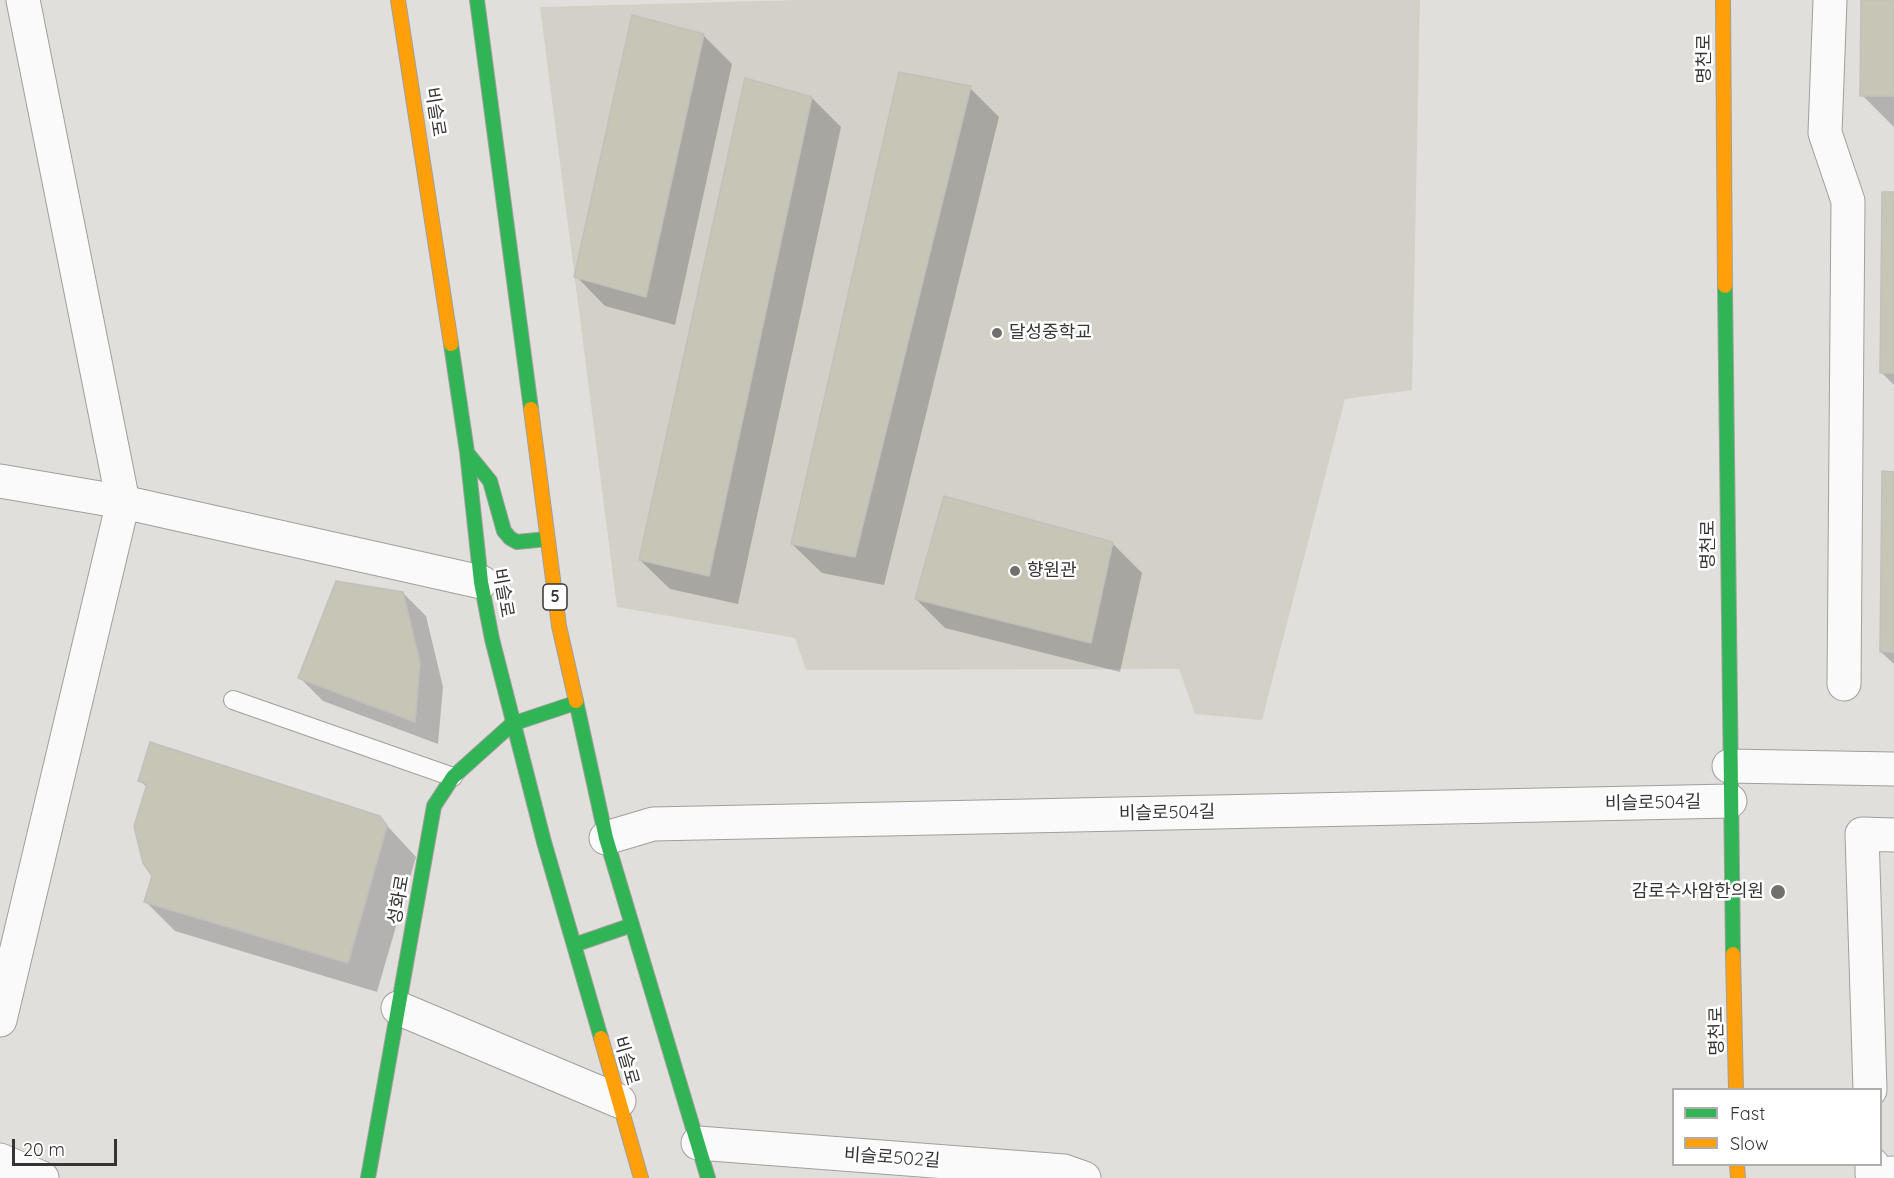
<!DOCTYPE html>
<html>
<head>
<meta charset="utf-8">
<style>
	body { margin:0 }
	#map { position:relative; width:1894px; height:1178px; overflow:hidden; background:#e1dfdc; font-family:Quicksand,sans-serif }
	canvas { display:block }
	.legend { position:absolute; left:1672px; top:1088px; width:210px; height:78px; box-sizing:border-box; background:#fff; border:2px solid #afaead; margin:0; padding:8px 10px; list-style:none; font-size:18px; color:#363533 }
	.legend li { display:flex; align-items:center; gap:12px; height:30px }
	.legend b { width:30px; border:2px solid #afaead }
	.scale { position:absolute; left:12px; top:1139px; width:105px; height:27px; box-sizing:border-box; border:3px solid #363533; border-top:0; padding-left:8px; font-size:18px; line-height:21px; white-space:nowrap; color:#363533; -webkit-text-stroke:4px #fff; paint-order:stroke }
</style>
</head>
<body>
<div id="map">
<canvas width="1894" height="1178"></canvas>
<ul class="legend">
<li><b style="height:8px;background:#30b455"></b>Fast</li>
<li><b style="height:8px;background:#ff9f0a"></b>Slow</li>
</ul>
<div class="scale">20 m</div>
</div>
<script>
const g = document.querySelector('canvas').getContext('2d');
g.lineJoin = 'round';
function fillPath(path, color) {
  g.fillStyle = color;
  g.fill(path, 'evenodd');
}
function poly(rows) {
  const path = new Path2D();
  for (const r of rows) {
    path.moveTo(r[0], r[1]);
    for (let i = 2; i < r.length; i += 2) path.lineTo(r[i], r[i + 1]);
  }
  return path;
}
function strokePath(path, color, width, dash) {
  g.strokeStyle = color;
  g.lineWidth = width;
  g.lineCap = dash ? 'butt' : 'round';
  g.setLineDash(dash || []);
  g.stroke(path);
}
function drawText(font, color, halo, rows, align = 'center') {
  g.font = font + ' Quicksand,"Noto Sans KR",sans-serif';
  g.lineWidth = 5;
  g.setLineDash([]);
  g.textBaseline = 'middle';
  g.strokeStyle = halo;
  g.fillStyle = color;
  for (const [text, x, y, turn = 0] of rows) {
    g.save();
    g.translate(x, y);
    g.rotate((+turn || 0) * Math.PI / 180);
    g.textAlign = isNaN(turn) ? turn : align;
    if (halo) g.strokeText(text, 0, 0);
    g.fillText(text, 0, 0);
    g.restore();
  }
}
const built = poly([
	[799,0,1420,0,1412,390,1345,399,1262,720,1195,714,1179,669,806,670,795,638,617,607,540,7]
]);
const shadow = poly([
	[1863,0,1894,0,1894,127,1862,95],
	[703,35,732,64,675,325,605,306,576,276],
	[970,88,999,117,884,585,822,573,792,544],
	[812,98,841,127,738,604,670,589,640,560],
	[1894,194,1894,385,1881,372],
	[1894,473,1894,664,1881,652],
	[1112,543,1142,573,1120,672,945,628,916,599],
	[403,593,426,616,443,687,438,744,323,701,300,678],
	[140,781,379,817,416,857,377,992,175,931,146,902,154,875,148,788]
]);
const building = poly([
	[1861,0,1894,0,1894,96,1860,96,1861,0],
	[632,15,704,34,646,297,574,277,632,15],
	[899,72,971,86,855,557,791,544,899,72],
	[745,78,812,97,709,576,639,560,745,78],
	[1882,192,1894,192,1894,373,1880,373,1882,192],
	[1882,471,1894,472,1894,652,1880,652,1882,471],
	[944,496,1113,542,1091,643,915,599,944,496],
	[336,581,403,592,420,663,415,722,298,678,336,581],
	[150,742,380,816,387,826,348,963,144,902,152,876,143,863,134,826,147,784,138,781,150,742]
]);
const lane = poly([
	[233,700,453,777]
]);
const street = poly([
	[1830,0,1825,133,1848,201,1844,684],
	[0,481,123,502,481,582],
	[1729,766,1894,769],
	[606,838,653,824,1730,801],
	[398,1008,619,1101],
	[0,1020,123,502,23,0],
	[1870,1090,1862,834,1894,835],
	[698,1143,1064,1171,1084,1178],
	[0,1160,42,1178],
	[1872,1164,1872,1174,1894,1173]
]);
const fast = poly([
	[477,0,531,409],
	[1725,286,1733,954],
	[451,344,467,452,481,582,492,639,544,842,601,1038],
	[468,454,490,481,504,531,510,538,517,542,547,539],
	[576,701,606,838,708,1178],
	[574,945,632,925],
	[368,1178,434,806,453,777,512,724,575,703]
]);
const slow = poly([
	[398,0,451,344],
	[1723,0,1725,286],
	[531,409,559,626,576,701],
	[1733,954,1736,1090],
	[601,1038,641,1178],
	[1737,1164,1738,1178]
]);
const markers = [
	[997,333,6,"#72706e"],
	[1015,571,6,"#72706e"],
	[1778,892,8,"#72706e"]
];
const shields = [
	[555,597,24]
];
const shieldNames = [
	["5",555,597]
];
const streetNames = [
	["명천로",1705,59,-90],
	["비슬로",435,112,81],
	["명천로",1709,545,-90],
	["비슬로",503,593,80],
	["비슬로504길",1653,803,-1],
	["비슬로504길",1167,813,-1],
	["성화로",399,900,-80],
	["명천로",1717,1031,-91],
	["비슬로",626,1061,74],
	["비슬로502길",892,1158,4]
];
const poiNames = [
	["달성중학교",1009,333],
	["향원관",1027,571],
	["감로수사암한의원",1764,892,"right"]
];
fillPath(built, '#d3d0c8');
fillPath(shadow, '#0003');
fillPath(building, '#c6c5b6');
strokePath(building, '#c1c0be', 1.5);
strokePath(lane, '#a19f9d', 20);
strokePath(street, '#a19f9d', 35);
strokePath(fast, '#a19f9d', 16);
strokePath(slow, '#a19f9d', 16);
strokePath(lane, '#fafafa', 18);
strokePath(street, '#fafafa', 33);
strokePath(fast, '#30b455', 14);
strokePath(slow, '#ff9f0a', 14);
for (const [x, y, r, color] of markers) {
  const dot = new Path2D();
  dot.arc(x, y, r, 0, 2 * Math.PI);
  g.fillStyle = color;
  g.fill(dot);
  strokePath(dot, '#fff', 2);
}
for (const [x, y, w] of shields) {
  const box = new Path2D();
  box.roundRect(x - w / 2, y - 13, w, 26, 4.5);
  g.fillStyle = '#fff';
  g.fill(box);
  strokePath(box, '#363533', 1.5);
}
drawText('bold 16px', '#363533', null, shieldNames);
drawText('18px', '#363533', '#fff', streetNames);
drawText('18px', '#363533', '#fff', poiNames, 'left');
</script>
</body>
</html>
